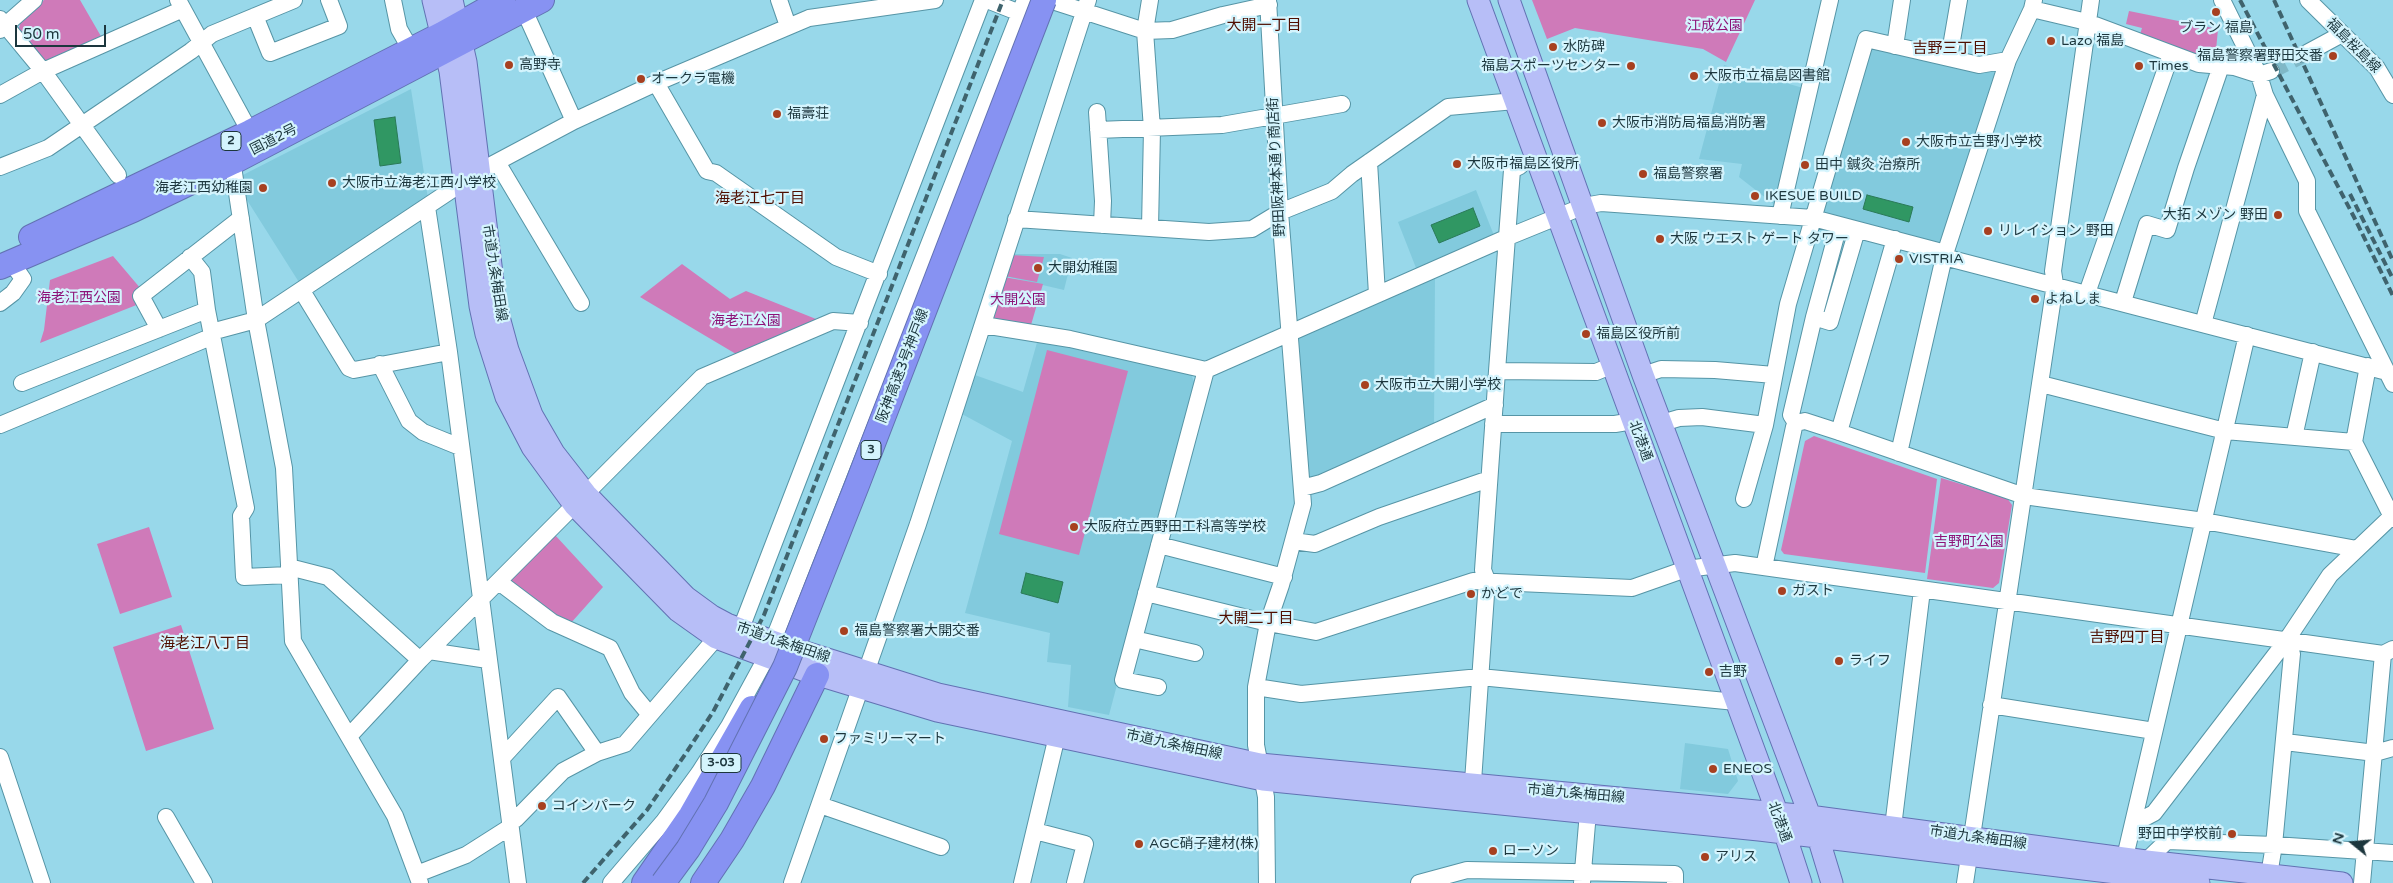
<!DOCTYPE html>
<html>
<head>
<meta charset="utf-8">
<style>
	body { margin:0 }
	#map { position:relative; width:2393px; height:883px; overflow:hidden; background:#98d8ea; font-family:"Varela Round",sans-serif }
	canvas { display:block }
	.north { position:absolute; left:2328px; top:818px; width:50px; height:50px; -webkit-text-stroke:4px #d4f4fd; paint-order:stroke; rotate:287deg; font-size:14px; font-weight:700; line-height:20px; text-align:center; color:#1c363d }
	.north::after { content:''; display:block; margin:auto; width:18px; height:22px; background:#1c363d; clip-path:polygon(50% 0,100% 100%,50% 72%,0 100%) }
	.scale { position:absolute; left:15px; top:25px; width:91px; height:22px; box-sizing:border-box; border:2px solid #1c363d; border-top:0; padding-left:6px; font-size:15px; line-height:18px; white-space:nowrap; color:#1c363d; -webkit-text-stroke:4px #d4f4fd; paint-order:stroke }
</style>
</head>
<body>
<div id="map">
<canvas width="2393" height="883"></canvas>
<div class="north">N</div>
<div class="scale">50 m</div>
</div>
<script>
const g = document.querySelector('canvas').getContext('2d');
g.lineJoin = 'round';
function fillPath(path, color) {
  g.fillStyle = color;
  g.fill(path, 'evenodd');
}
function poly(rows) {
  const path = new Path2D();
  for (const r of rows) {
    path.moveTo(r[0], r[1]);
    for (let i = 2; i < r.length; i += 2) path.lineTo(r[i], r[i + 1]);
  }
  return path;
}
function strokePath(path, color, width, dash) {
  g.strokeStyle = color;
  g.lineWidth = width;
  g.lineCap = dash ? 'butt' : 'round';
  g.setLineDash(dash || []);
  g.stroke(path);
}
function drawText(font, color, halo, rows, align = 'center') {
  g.font = font + ' "Varela Round","Noto Sans JP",sans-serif';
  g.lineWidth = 4.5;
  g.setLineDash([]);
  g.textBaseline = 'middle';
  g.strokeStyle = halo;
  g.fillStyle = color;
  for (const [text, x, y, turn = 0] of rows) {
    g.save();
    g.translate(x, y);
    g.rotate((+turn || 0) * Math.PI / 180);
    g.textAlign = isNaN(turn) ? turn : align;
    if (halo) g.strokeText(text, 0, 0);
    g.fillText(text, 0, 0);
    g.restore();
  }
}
const built = poly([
	[1866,43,1997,73,1941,244,1821,216],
	[1724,65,1803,88,1776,206,1739,177,1742,164,1699,159],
	[411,89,428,199,302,287,240,189,239,177],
	[1476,190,1495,238,1418,273,1398,222],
	[1011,254,1060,254,1072,258,1064,290,1004,276],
	[1435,278,1434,429,1306,483,1296,336],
	[1038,339,1190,371,1196,387,1109,715,1068,707,1071,665,1047,662,1050,633,965,613,1012,441,960,413,972,374,1023,392],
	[1685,743,1728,749,1738,781,1728,794,1680,789]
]);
const green = poly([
	[44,0,80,0,102,38,50,62,41,59,19,28,21,20],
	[1532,0,1755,0,1726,62,1703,49,1575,28,1547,39],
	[2129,11,2218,29,2215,61,2139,38,2142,28,2126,24],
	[1011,255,1044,257,1037,282,1005,276],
	[113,256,141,289,139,304,40,343,44,330,50,280],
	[682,264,730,299,746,291,816,319,816,324,736,354,640,297],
	[1004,277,1043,284,1031,325,991,318],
	[1047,350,1128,371,1079,555,999,534],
	[1814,436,1937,479,1925,573,1784,554,1781,550,1805,441],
	[1941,478,2007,498,2012,505,1999,583,1993,588,1927,579],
	[149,527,172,597,120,614,97,544],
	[555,535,603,587,570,624,508,583],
	[181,625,214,729,146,751,113,647]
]);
const water = poly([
	[395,117,401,163,380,166,374,120,395,117],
	[1867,195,1913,207,1909,222,1863,209,1867,195],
	[1473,208,1480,226,1439,243,1431,225,1473,208],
	[1026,573,1063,582,1058,603,1021,593,1026,573]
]);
const minorTunnel = poly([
	[2271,71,2305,54]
]);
const minor = poly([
	[178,0,244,121],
	[393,0,399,29,411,50],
	[779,0,788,26],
	[987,0,1020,13],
	[1049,0,1145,31,1172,30,1223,15,1269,5],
	[2222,0,2259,75,2265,95,2307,181,2307,211,2393,384],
	[2308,0,2377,68,2393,95],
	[2032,9,2087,22,2199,64,2234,67,2259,75,2271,71],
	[524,10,574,121],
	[255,16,270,53,339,26,329,0],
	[0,19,43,71,118,175],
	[0,30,34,0],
	[1895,46,1902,0],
	[2305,54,2342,34],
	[1949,58,1959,0],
	[656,83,707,171,716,173,836,257,879,274],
	[0,95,43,71,183,9],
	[1097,112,1103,201,1102,225],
	[1098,130,1222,125,1342,104],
	[497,162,581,303],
	[1369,162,1377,294],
	[0,167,48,148,191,51,212,34,294,0],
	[234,173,256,320,284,468,293,641,395,816,420,883],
	[427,207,449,352,518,883],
	[1780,216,1830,0],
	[1016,219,1209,232,1252,229,1280,212,1332,191,1352,174,1448,107,1515,101],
	[1150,228,1152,129,1145,31,1150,0],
	[190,257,202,272,207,310,246,508,241,516,244,577,289,575],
	[302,291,349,368,354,370,449,352],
	[2087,293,2171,54],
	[2123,302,2147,224,2167,230,2186,168,2221,66],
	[0,303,13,293,23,279,12,263],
	[1814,317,1830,322,1857,230],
	[2203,324,2265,95],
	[983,325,1070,339,1206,370,1508,237,1584,206,1601,203,1813,218,1938,251,1944,257,2387,372],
	[159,329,141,296,241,218],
	[380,364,409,421,423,432,460,447],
	[2368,366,2354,442,2393,519],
	[1497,371,1596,372,1613,365],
	[1643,375,1661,369,1715,370,1774,375],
	[22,383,207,310],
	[2041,384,2225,431,2354,442],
	[1662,423,1679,418,1702,417,1765,425],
	[1796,423,1805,421,1839,432,2024,496,2204,521,2357,549],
	[1796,423,1791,415,1814,317,1839,225],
	[1493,424,1615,424,1633,421],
	[0,425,213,336,215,331,256,320,480,171,574,121,656,83,809,18,935,0],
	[1839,432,1895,239],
	[2294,437,2313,352],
	[1899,453,1944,257,2008,60,2032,9,2034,0],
	[1302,488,1321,483,1495,405],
	[1744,499,1765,425,1788,304,1866,39,1979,65,2008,60],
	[1293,541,1315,544,1379,517,1489,479],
	[1159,545,1284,577],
	[289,567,328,577,420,660],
	[1764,567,1794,427,1796,423],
	[499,582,552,622,610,648,632,693,650,715],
	[1146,593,1268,623,1316,632,1473,581,1632,588,1686,569,1735,563,2383,654,2393,649],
	[737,639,983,0],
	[1134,639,1195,653],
	[773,641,1025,0],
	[429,651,488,660],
	[1158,687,1123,680,1206,370],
	[1256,687,1301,694,1480,677,1736,702],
	[1991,705,2154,731],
	[348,735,352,733,420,660,702,377,833,321,860,323],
	[2285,742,2375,753,2393,748],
	[0,757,42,883],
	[502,758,558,697,597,753],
	[1472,796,1487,580,1483,570,1497,371,1512,170,1520,166],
	[820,805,941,847],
	[166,817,204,883],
	[510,822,516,819,563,771,597,753,625,744,716,638],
	[2133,824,2154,813,2286,641,2330,575,2393,515],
	[1893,827,1922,590],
	[1035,831,1085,844,1075,883],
	[2146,861,2167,841,2274,845,2393,853],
	[2126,869,2125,857,2247,335],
	[417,874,466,855,510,827],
	[2269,875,2274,845,2292,654,2286,641],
	[611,883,664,821,699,773,729,726,766,658],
	[792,883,918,524,1088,0],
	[1022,883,1057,736],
	[1267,883,1266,797,1256,745,1256,687,1268,623,1281,585,1303,504,1280,212,1268,0],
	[1419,883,1467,870,1675,874,1675,883],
	[1582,883,1588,812],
	[1965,883,2055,284,2053,271,2091,0],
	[2362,883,2383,654]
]);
const major = poly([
	[433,0,450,71,480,306,486,334,506,397,532,447,575,506,678,611,716,638,805,671,937,711,1263,780,1759,830,2199,883],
	[452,0,466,62,496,306,508,350,532,415,554,453,586,494,686,597,712,616,727,624,783,645,938,694,1260,764,1809,816,2146,861,2342,883],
	[1478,0,1785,834,1801,883],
	[1509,0,1643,375,1818,837,1832,883]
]);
const highway = poly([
	[31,237,250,132,442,34,503,0],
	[0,267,133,210,233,162,542,0],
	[644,883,691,815,752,708],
	[703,883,732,840,763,786,817,675]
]);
const rail = poly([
	[2240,0,2354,217,2393,296],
	[2274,0,2393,261],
	[2350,194,2393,279],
	[583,883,647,810,686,753,713,712,764,615,1003,0]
]);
const highwayBridge = poly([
	[663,883,688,849,716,803,785,667,857,485,1044,0]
]);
const markers = [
	[2216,12,5,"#a74020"],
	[2051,41,5,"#a74020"],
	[1553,47,5,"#a74020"],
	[2333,56,5,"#a74020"],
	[509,65,5,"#a74020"],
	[1631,66,5,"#a74020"],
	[2139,66,5,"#a74020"],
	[1694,76,5,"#a74020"],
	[641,79,5,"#a74020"],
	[777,114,5,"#a74020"],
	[1602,123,5,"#a74020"],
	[1906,142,5,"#a74020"],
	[1457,164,5,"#a74020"],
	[1805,165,5,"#a74020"],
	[1643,174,5,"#a74020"],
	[332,183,5,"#a74020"],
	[263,188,5,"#a74020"],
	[1755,196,5,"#a74020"],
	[2278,215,5,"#a74020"],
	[1988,231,5,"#a74020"],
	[1660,239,5,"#a74020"],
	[1899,259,5,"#a74020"],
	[1038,268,5,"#a74020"],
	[2035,299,5,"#a74020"],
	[1586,334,5,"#a74020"],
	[1365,385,5,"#a74020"],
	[1074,527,5,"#a74020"],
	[1782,591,5,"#a74020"],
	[1471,594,5,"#a74020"],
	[844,631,5,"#a74020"],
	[1839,661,5,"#a74020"],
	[1709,672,5,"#a74020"],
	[824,739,5,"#a74020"],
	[1713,769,5,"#a74020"],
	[542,806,5,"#a74020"],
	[2232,834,5,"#a74020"],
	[1139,844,5,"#a74020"],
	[1493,851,5,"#a74020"],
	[1705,857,5,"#a74020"]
];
const shields = [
	[231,141,20],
	[871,450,20],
	[721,763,40]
];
const shieldNames = [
	["2",231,141],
	["3",871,450],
	["3-03",721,763]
];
const parkNames = [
	["江成公園",1715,26],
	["海老江西公園",79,298],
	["大開公園",1018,300],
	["海老江公園",746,321],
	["吉野町公園",1969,542]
];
const poiNames = [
	["ブラン 福島",2216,28,"center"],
	["Lazo 福島",2061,41],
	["水防碑",1563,47],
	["福島警察署野田交番",2323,56,"right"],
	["高野寺",519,65],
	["福島スポーツセンター",1621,66,"right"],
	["Times",2149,66],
	["大阪市立福島図書館",1704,76],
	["オークラ電機",651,79],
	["福壽荘",787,114],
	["大阪市消防局福島消防署",1612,123],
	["大阪市立吉野小学校",1916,142],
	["大阪市福島区役所",1467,164],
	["田中 鍼灸 治療所",1815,165],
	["福島警察署",1653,174],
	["大阪市立海老江西小学校",342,183],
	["海老江西幼稚園",253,188,"right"],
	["IKESUE BUILD",1765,196],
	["大拓 メゾン 野田",2268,215,"right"],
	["リレイション 野田",1998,231],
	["大阪 ウエスト ゲート タワー",1670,239],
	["VISTRIA",1909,259],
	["大開幼稚園",1048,268],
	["よねしま",2045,299],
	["福島区役所前",1596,334],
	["大阪市立大開小学校",1375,385],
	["大阪府立西野田工科高等学校",1084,527],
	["ガスト",1792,591],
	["かどで",1481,594],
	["福島警察署大開交番",854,631],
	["ライフ",1849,661],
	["吉野",1719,672],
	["ファミリーマート",834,739],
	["ENEOS",1723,769],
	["コインパーク",552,806],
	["野田中学校前",2222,834,"right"],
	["AGC硝子建材(株)",1149,844],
	["ローソン",1503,851],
	["アリス",1715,857]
];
const streetNames = [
	["福島桜島線",2353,46,45],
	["国道2号",274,140,-27],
	["野田阪神本通り商店街",1277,167,-93],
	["市道九条梅田線",494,273,81],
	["阪神高速3号神戸線",903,366,-69],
	["北港通",1640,441,70],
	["市道九条梅田線",783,643,19],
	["市道九条梅田線",1174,745,12],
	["市道九条梅田線",1576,794,5],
	["北港通",1779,822,70],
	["市道九条梅田線",1978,838,8]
];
const neighbourhoodNames = [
	["大開一丁目",1264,26],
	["吉野三丁目",1950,49],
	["海老江七丁目",760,199],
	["大開二丁目",1256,619],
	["吉野四丁目",2127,638],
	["海老江八丁目",205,644]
];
fillPath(built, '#82cadd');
fillPath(green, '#cf7ab9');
fillPath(water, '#309763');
strokePath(water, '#2a7a58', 1);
strokePath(minorTunnel, '#7fb8c7', 16, [16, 8]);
strokePath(minor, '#5695a6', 18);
strokePath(major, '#6272b3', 23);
strokePath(highway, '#6272b3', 26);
strokePath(minor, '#fff', 16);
strokePath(major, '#b7bef7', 21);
strokePath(highway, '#8792f2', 24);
strokePath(rail, '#3f636d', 4, [8, 4]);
strokePath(highwayBridge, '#6272b3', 26, []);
strokePath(highwayBridge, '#8792f2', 24);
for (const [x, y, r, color] of markers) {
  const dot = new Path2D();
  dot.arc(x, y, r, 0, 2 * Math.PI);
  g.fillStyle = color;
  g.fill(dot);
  strokePath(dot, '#d4f4fd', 2);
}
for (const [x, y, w] of shields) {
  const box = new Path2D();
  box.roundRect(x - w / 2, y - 9.5, w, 19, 4);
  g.fillStyle = '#d4f4fd';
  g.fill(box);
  strokePath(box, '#1c363d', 1);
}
drawText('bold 12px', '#1c363d', null, shieldNames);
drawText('14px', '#8d1278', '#d4f4fd', parkNames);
drawText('14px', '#1c363d', '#d4f4fd', poiNames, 'left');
drawText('14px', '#1c363d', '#d4f4fd', streetNames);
drawText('15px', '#4f0e00', '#d4f4fd', neighbourhoodNames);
</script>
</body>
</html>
